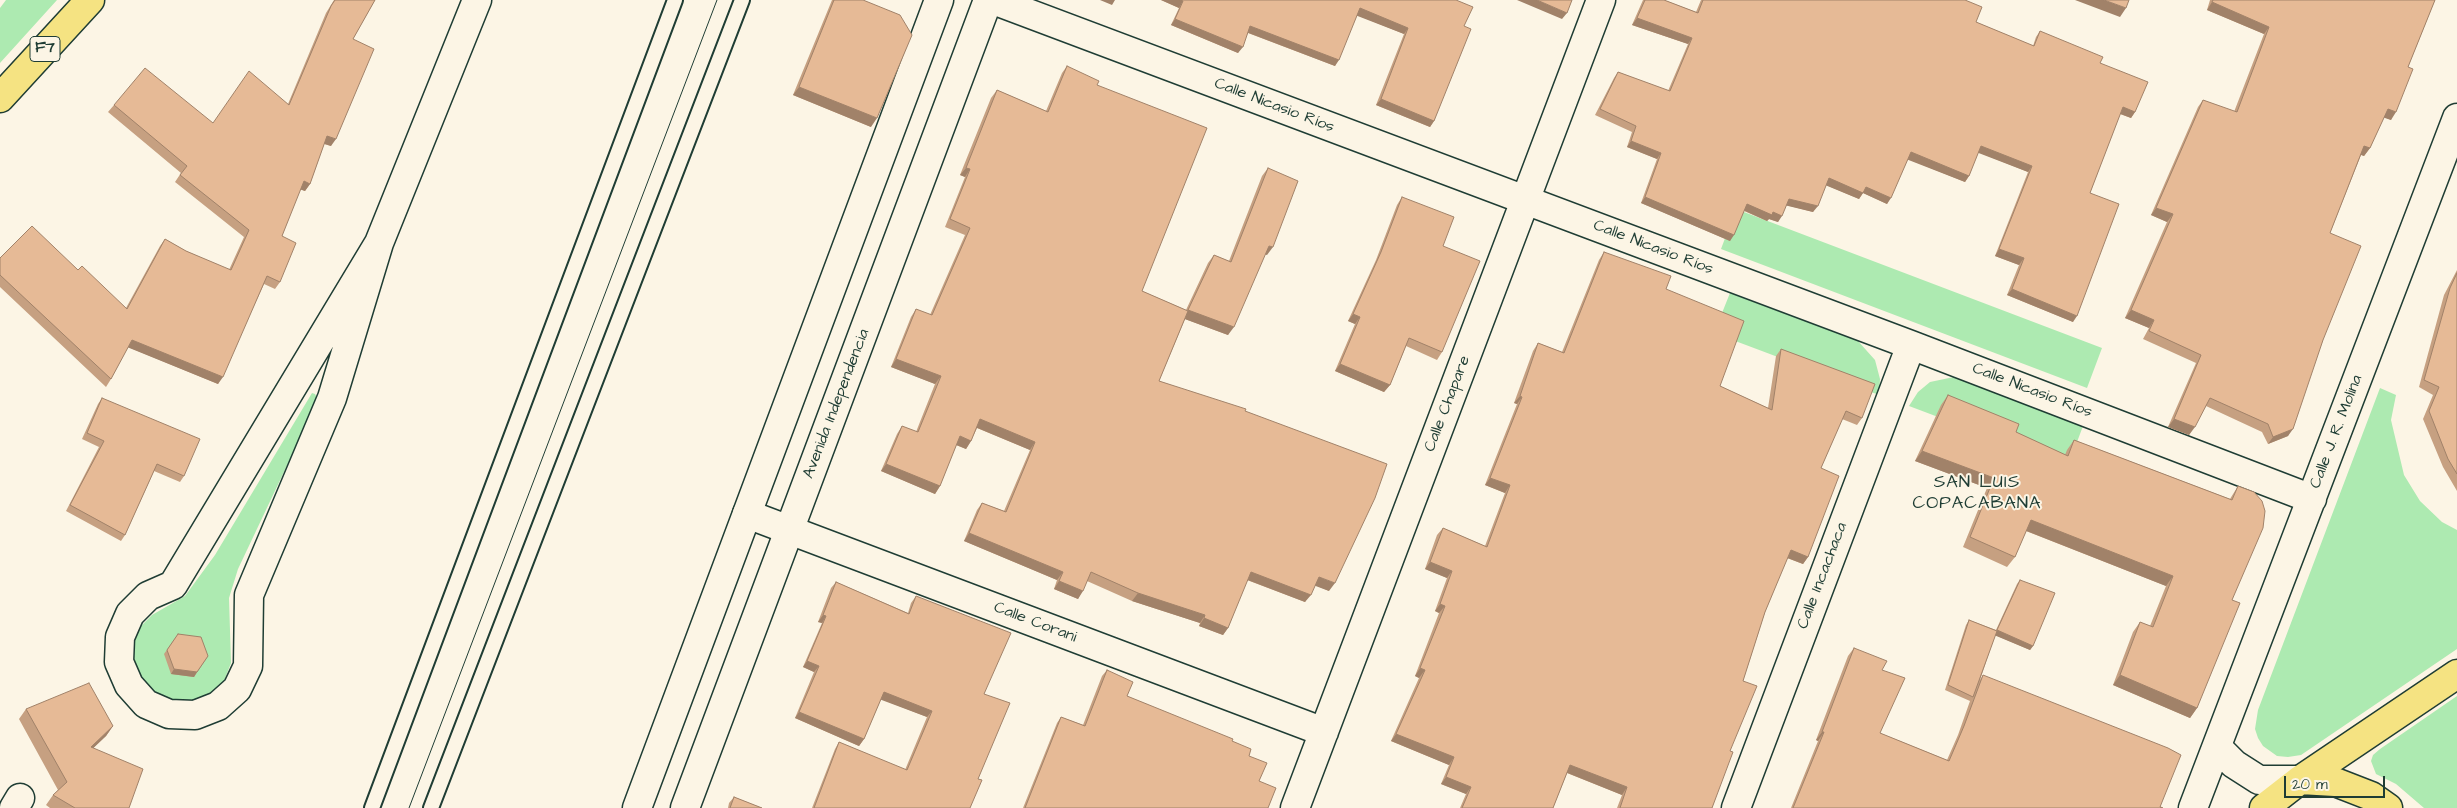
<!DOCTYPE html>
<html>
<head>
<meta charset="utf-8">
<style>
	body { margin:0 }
	#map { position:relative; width:2457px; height:808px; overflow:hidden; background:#fcf5e5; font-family:"Architects Daughter",sans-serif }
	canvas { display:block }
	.scale { position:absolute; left:2284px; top:776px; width:101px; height:22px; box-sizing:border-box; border:2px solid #1f3d34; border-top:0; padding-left:6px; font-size:15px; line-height:18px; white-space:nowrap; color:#1f3d34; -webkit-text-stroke:4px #fcf5e5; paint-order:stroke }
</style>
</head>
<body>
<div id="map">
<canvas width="2457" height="808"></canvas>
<div class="scale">20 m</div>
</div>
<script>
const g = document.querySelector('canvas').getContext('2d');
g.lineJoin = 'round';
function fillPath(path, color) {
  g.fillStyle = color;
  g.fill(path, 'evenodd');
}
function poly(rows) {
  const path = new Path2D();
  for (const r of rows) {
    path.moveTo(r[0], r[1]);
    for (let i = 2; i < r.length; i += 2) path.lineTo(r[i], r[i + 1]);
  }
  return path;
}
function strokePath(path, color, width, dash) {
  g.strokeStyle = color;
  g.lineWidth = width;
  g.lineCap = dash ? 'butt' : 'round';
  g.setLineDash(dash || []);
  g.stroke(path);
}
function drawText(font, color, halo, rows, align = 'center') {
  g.font = font + ' "Architects Daughter",sans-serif';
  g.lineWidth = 4;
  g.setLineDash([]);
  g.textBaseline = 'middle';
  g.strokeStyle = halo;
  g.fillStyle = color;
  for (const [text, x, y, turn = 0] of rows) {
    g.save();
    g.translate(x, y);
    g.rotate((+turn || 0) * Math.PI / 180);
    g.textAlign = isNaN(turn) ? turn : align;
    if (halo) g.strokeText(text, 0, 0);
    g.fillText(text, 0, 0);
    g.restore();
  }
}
const green = poly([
	[6,0,57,0,0,63,0,8],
	[1736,209,2102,348,2087,388,1721,249],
	[1730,293,1858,341,1875,360,1880,379,1879,395,1714,333],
	[1954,377,2083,426,2068,466,1909,406,1918,392,1930,382],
	[2380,388,2396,395,2391,420,2404,475,2420,501,2442,522,2457,530,2457,649,2301,755,2288,757,2277,756,2263,746,2258,738,2255,729,2258,710],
	[312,393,315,394,318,400,238,569,229,598,231,663,224,681,210,695,193,703,173,704,155,697,140,684,133,666,132,647,139,628,152,615,185,596,215,555],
	[2457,696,2457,808,2424,808,2396,784,2376,774,2371,761,2373,755,2380,749]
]);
const lane = poly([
	[372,808,675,0],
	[431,808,742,0]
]);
const street = poly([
	[993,0,1911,345,2312,499],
	[379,243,173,585,148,596,130,614,120,637,119,662,129,685,146,704,169,714,195,715,218,706,237,689,248,666,249,595,332,398,379,243,477,0],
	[747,514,1324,732],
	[2217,747,2234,764,2259,780,2300,780],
	[14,808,20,798],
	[1295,808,1601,0],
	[1736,808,1911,345],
	[2193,808,2457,118]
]);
const secondary = poly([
	[637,808,939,0],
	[685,808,988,0]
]);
const primary = poly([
	[0,98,90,0],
	[2300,780,2335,782,2371,796,2388,808],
	[2264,808,2300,780,2457,674]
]);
const tram = poly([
	[409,808,717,0]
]);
const wall = poly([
	[334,0,375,0,353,39,331,146,324,144,310,184,305,191,300,189,282,236,280,282,275,289,264,284,218,384,128,347,111,379,106,387,0,287,0,258,78,270,126,308,160,246,165,239,186,251,229,270,244,237,175,182,181,173,108,112,114,105,213,123,288,104,326,13],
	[832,0,863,0,871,127,793,95],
	[1161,0,1456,0,1464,26,1434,121,1430,127,1376,105,1404,34,1357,15,1335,66,1248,33,1238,53,1171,25,1179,8],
	[1643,0,1664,0,1696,12,1701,0,1965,0,1976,22,2033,46,2036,37,2040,31,2100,63,2135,112,2131,118,2120,114,2090,193,2073,322,2007,295,2019,265,1995,256,2028,172,1978,152,1969,176,1965,182,1908,159,1887,204,1863,193,1859,199,1826,185,1813,212,1786,205,1778,222,1769,219,1767,221,1744,211,1730,241,1641,203,1657,159,1627,147,1632,132,1595,115,1614,78,1618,72,1668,91,1688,44,1632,25],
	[2210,0,2435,0,2408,67,2391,120,2384,117,2370,148,2364,156,2361,155,2330,233,2323,340,2288,436,2268,444,2262,432,2206,406,2189,435,2168,427,2196,363,2143,339,2149,328,2125,318,2167,222,2151,215,2198,107,2203,100,2234,112,2264,34,2207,10],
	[1067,66,1097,85,1142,291,1186,310,1208,263,1214,255,1229,261,1262,176,1268,168,1267,255,1265,254,1228,335,1185,319,1159,381,1245,411,1329,591,1315,585,1305,602,1247,580,1228,628,1223,635,1199,626,1200,623,1132,601,1087,581,1078,599,1054,589,1057,580,964,541,977,510,982,503,1004,511,1030,450,977,428,971,441,966,449,956,445,940,486,935,494,881,471,897,434,902,426,916,432,935,384,891,367,911,317,916,309,930,315,965,235,945,227,965,177,960,175,991,98,997,90,1046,111,1062,73],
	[1402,197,1443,246,1442,352,1437,360,1406,346,1390,385,1384,392,1335,371,1355,324,1348,321,1376,260,1397,205],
	[1604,252,1666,289,1720,386,1768,408,1776,356,1781,349,1862,418,1857,425,1842,419,1821,468,1808,557,1803,564,1787,558,1765,612,1743,681,1730,751,1712,808,1617,808,1622,795,1567,773,1553,808,1460,808,1466,794,1441,784,1449,765,1391,741,1419,678,1415,676,1439,613,1435,611,1447,578,1425,569,1437,535,1443,528,1485,546,1505,493,1485,485,1517,404,1514,403,1533,351,1538,343,1562,352,1599,260],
	[2457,270,2457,491,2443,467,2423,419,2433,395,2419,387,2444,295],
	[1948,395,2016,432,2065,455,2067,450,2074,440,2230,499,2238,486,2232,600,2197,708,2190,718,2113,685,2133,632,2140,622,2150,626,2166,586,2026,531,2015,557,2007,567,1963,547,1987,488,1915,461,1941,405],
	[102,398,184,476,180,482,154,471,125,535,121,541,66,511,99,447,82,439,98,404],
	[2020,580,2033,646,2030,650,1995,635,1980,680,1983,675,2163,808,1791,808,1818,741,1816,740,1848,656,1854,648,1882,670,1880,733,1947,760,1958,735,1970,701,1945,690,1966,625,1969,620,1996,630,2017,584],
	[836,582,908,613,911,603,916,596,984,694,978,779,970,808,812,808,835,749,839,742,905,770,927,717,881,699,864,739,859,746,795,718,814,672,803,667,822,623,818,622,831,588],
	[178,634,208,656,194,677,171,674,164,654],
	[1107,670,1127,696,1232,741,1249,756,1259,781,1268,808,1023,808,1057,723,1061,717,1083,725,1102,676],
	[26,709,113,726,106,736,93,748,129,808,50,808,46,805,53,795,58,790,19,719],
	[734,797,762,808,728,808,729,803]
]);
const shadedWall = poly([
	[1100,0,1115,0,1112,5],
	[1161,0,1180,0,1183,1,1179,8],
	[1517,0,1537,0,1567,13,1562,19],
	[2075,0,2104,0,2126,8,2120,17],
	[2212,2,2269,27,2264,34,2207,10],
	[1360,8,1408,28,1404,34,1355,15],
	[1637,18,1692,38,1688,44,1632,25],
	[1175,19,1243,47,1238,53,1171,25],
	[1250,26,1339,60,1335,66,1246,32],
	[799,87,877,118,871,127,793,95],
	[1381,99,1434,121,1430,127,1376,105],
	[2123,107,2135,112,2131,118,2118,113],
	[2388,109,2396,112,2391,120,2382,117],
	[327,136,336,139,331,146,322,143],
	[1631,141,1661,153,1657,159,1627,147],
	[1981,146,2032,166,2028,172,1976,152],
	[2364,146,2370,148,2364,156,2359,154],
	[1911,152,1969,176,1965,182,1906,159],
	[966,168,970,169,965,177,960,175],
	[1829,178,1866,187,1891,198,1887,204,1863,193,1859,199,1825,185],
	[304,181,310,184,305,191,299,189],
	[1645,197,1734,235,1730,241,1641,203],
	[1789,199,1818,206,1813,212,1784,205],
	[1747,204,1773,212,1782,216,1778,222,1769,219,1767,221,1743,210],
	[2156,208,2173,214,2167,222,2151,215],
	[1269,246,1273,247,1267,255,1263,253],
	[1999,249,2024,258,2019,265,1995,256],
	[2012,289,2077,316,2073,322,2007,295],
	[1188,310,1234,327,1228,335,1182,318],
	[2131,310,2154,320,2149,328,2125,318],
	[1353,314,1360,317,1355,324,1348,321],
	[132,340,223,377,218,384,127,347],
	[896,359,941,376,935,384,891,367],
	[1340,364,1390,385,1384,392,1335,371],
	[1520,396,1522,397,1517,404,1514,403],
	[980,419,1035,442,1030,450,975,427],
	[2174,419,2195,427,2189,435,2168,427],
	[2293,429,2288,436,2268,444,2273,437],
	[960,436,971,441,966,449,954,444],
	[1922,451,1994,478,1987,488,1915,461],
	[886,464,940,486,935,494,881,471],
	[1490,478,1510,485,1505,493,1485,485],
	[2031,520,2173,576,2166,586,2024,530],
	[969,533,1063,572,1057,580,964,541],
	[1791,550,1808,557,1803,564,1785,557],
	[1430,562,1452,571,1447,578,1425,569],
	[1251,572,1311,595,1305,602,1245,579],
	[1319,577,1335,583,1329,591,1313,585],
	[1059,581,1083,591,1078,599,1054,589],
	[1138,593,1205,615,1200,623,1132,601],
	[1440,604,1445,606,1439,613,1435,611],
	[823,615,826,616,822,623,818,622],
	[1204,618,1228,628,1223,635,1199,626],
	[1997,630,2033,646,2030,650,1994,635],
	[807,661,819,666,814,672,803,667],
	[1420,668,1425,670,1419,678,1415,676],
	[174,669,197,672,194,677,171,674],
	[2120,675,2197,708,2190,718,2113,685],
	[884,692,932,711,927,717,879,699],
	[799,712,864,739,859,746,795,718],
	[113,726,106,736,84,757,91,747],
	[1822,732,1824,732,1818,741,1816,740],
	[1396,734,1454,757,1449,765,1391,741],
	[1570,765,1627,787,1622,795,1565,772],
	[1446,777,1471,787,1466,794,1441,784]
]);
const building = poly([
	[335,0,375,0,353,39,374,49,336,139,327,136,310,184,304,181,282,236,296,243,280,282,267,276,223,377,132,340,111,379,0,275,0,258,32,226,78,270,82,266,127,309,165,239,186,251,231,270,249,230,180,175,187,166,114,105,145,68,213,123,249,71,289,105,331,6,335,0],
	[834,0,863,0,900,15,912,35,877,118,799,87,834,0],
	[1180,0,1456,0,1473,7,1464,26,1471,29,1434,121,1381,99,1408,28,1360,8,1339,60,1250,26,1243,47,1175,19,1183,1,1180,0],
	[1537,0,1572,0,1567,13,1537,0],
	[1645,0,1664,0,1698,13,1703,0,1965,0,1982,7,1976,22,2034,46,2040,31,2103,57,2100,63,2148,82,2135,112,2123,107,2090,193,2119,204,2077,316,2012,289,2024,258,1999,249,2032,166,1981,146,1969,176,1911,152,1891,198,1866,187,1863,193,1829,178,1818,206,1789,199,1782,216,1773,212,1772,215,1747,204,1734,235,1645,197,1661,153,1631,141,1636,126,1600,109,1618,72,1670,91,1692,38,1637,18,1645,0],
	[2104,0,2129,0,2126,8,2104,0],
	[2213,0,2435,0,2408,67,2413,69,2396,112,2388,109,2370,148,2364,146,2330,233,2361,246,2323,340,2293,429,2273,437,2268,424,2210,398,2195,427,2174,419,2201,355,2149,331,2154,320,2131,310,2173,214,2156,208,2203,100,2237,112,2269,27,2212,2,2213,0],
	[1067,66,1099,81,1097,85,1207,128,1142,291,1188,311,1159,381,1246,409,1245,411,1387,464,1375,498,1335,583,1319,577,1311,595,1251,572,1228,628,1204,618,1205,615,1138,593,1091,572,1083,591,1059,581,1063,572,969,533,982,503,1006,512,1035,442,980,419,971,441,960,436,940,486,886,464,902,426,918,432,941,376,896,359,916,309,932,315,970,228,950,219,970,169,966,168,997,90,1048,112,1067,66],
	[1268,168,1298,181,1273,247,1269,246,1234,327,1188,310,1214,255,1231,262,1268,168],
	[1402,197,1454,217,1443,246,1480,261,1442,352,1409,338,1390,385,1340,364,1360,317,1353,314,1381,252,1402,197],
	[1604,252,1671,276,1666,289,1744,321,1720,386,1772,410,1781,349,1875,384,1862,418,1846,411,1821,468,1839,476,1808,557,1791,550,1765,612,1743,681,1757,686,1730,751,1733,752,1712,808,1620,808,1627,787,1570,765,1553,808,1462,808,1471,787,1446,777,1454,757,1396,734,1425,670,1420,668,1445,606,1440,604,1452,571,1430,562,1443,528,1487,547,1510,485,1490,478,1522,397,1520,396,1538,343,1564,353,1604,252],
	[2457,273,2457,474,2448,459,2429,411,2439,387,2424,380,2450,288,2457,273],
	[1948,395,2019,424,2016,432,2068,456,2074,440,2232,500,2238,486,2254,492,2262,501,2265,511,2263,528,2232,600,2240,603,2197,708,2120,675,2140,622,2153,627,2173,576,2031,520,2015,557,1970,537,1994,478,1922,451,1948,395],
	[102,398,200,439,184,476,157,464,125,535,70,505,104,441,87,433,102,398],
	[2020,580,2055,593,2033,646,1997,630,2020,580],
	[836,582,909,614,916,596,1011,633,984,694,1010,703,978,779,982,780,970,808,814,808,839,742,907,770,932,711,884,692,864,739,799,712,819,666,807,661,826,616,823,615,836,582],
	[1969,620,1997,631,1973,697,1948,685,1969,620],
	[178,634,201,637,208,656,197,672,174,669,167,650,178,634],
	[1854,648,1887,661,1882,670,1905,678,1880,733,1949,761,1964,726,1983,675,2168,748,2181,755,2160,807,2163,808,1793,808,1824,732,1822,732,1854,648],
	[1107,670,1133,682,1127,696,1233,739,1232,741,1251,749,1249,756,1267,763,1259,781,1276,788,1268,808,1025,808,1061,717,1085,726,1107,670],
	[89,683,113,726,91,747,143,769,129,808,75,808,53,795,67,782,26,709,89,683],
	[734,797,762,808,730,808,734,797]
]);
const shields = [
	[45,49,30]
];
const shieldNames = [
	["F7",45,49]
];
const streetNames = [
	["Calle Nicasio Ríos",1274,106,21],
	["Calle Nicasio Ríos",1653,248,21],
	["Calle Nicasio Ríos",2032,391,21],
	["Avenida Independencia",837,404,-69],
	["Calle Chapare",1448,404,-69],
	["Calle J. R. Molina",2337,432,-69],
	["Calle Incachaca",1823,576,-69],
	["Calle Corani",1035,623,21]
];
const neighbourhoodNames = [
	["SAN LUIS",1977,483],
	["COPACABANA",1977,504]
];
fillPath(green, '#adeab1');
strokePath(lane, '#1f3d34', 18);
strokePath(street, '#1f3d34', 31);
strokePath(secondary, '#1f3d34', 31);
strokePath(primary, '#1f3d34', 31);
strokePath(lane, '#fcf5e5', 14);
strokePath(street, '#fcf5e5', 28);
strokePath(secondary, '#fcf5e5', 28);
strokePath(primary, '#f5e382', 28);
strokePath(tram, '#1f3d34', 1);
fillPath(wall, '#c6a081');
fillPath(shadedWall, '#a18269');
fillPath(building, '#e6ba96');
strokePath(building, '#a18269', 1);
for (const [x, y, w] of shields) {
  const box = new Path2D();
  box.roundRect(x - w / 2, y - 12.5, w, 25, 4);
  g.fillStyle = '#fcf5e5';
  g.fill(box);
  strokePath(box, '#1f3d34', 1);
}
drawText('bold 15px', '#1f3d34', null, shieldNames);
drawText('16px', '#1f3d34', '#fcf5e5', streetNames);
g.letterSpacing = '1px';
drawText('18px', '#1f3d34', '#fcf5e5', neighbourhoodNames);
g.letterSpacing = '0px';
</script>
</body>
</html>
